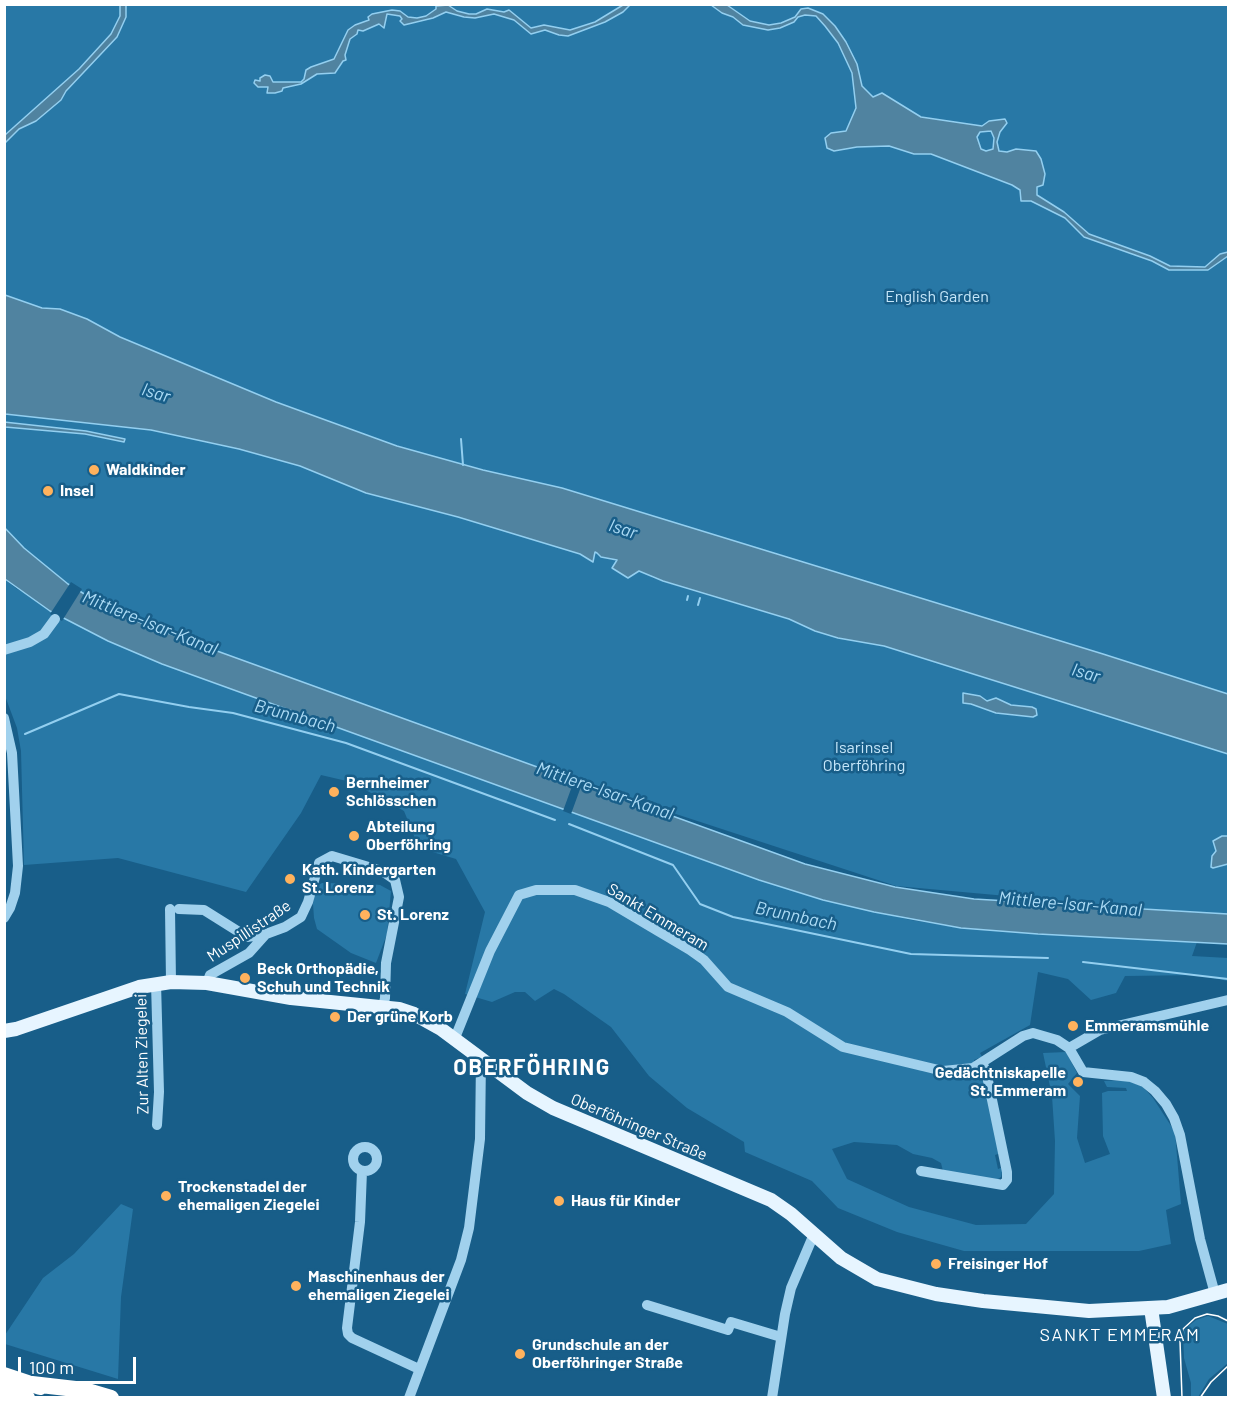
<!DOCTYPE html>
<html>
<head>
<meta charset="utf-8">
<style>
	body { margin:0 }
	#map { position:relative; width:1233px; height:1402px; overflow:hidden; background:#185e89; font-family:Barlow,sans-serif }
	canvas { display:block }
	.frame { position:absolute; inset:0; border:6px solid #fff; pointer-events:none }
	.scale { position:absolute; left:18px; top:1357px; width:118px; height:27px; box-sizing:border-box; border:3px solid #fff; border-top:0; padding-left:8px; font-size:18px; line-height:21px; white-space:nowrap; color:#fff; -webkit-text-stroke:4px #185e89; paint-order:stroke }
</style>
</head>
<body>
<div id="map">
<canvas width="1233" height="1402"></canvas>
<div class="frame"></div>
<div class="scale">100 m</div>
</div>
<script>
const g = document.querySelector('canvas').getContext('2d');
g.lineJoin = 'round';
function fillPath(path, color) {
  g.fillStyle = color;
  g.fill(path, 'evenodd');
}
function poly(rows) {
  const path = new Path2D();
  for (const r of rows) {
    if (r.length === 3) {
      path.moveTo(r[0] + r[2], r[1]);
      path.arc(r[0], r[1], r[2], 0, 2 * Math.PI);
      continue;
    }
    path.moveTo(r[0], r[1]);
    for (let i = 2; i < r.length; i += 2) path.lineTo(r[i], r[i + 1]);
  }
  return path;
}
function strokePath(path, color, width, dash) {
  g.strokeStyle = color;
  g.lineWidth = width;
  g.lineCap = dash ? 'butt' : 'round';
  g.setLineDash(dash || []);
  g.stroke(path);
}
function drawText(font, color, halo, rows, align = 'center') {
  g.font = font + ' Barlow,sans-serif';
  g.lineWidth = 5;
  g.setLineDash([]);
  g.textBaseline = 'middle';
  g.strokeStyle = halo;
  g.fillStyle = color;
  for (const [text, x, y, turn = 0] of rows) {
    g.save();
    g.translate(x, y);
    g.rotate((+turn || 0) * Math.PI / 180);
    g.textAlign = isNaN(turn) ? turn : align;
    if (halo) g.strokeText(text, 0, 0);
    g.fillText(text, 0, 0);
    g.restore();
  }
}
const green = poly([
	[5,5,1228,5,1228,694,1103,654,562,488,483,470,397,446,276,402,120,337,87,319,60,309,42,308,5,295],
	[5,414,151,430,239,449,300,466,366,493,458,517,580,554,592,562,595,552,597,553,601,557,618,561,613,566,632,573,639,571,643,572,653,578,690,590,789,619,838,638,884,646,1228,754,1228,916,896,886,566,778,148,626,104,606,68,584,24,548,5,527],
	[4,579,17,589,162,664,759,880,823,900,911,920,961,928,1197,942,1192,956,1228,958,1228,981,1199,975,1125,976,1116,993,1091,1000,1068,979,1038,972,1030,1025,980,1053,982,1057,974,1060,975,1073,985,1080,1001,1153,995,1155,998,1169,1003,1167,1001,1177,995,1181,943,1171,941,1163,932,1158,913,1154,897,1145,854,1142,832,1149,847,1179,909,1207,976,1225,1026,1224,1054,1194,1055,1141,1052,1096,1043,1053,1066,1052,1077,1073,1068,1084,1080,1096,1077,1138,1085,1163,1110,1154,1103,1136,1102,1093,1108,1091,1127,1091,1126,1088,1107,1087,1104,1081,1126,1080,1143,1087,1153,1098,1175,1132,1181,1204,1166,1210,1171,1244,1139,1251,964,1251,897,1232,838,1208,812,1181,745,1152,744,1142,687,1108,649,1076,611,1027,564,994,554,989,535,1001,525,992,515,992,492,1002,465,994,485,912,456,859,419,848,404,811,351,782,321,775,301,813,246,892,118,858,24,865,21,751,17,728,5,696],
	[322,883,369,884,380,885,391,891,387,934,376,963,351,953,317,929,314,918,313,904,315,887],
	[121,1204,133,1209,121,1297,118,1379,5,1344,5,1335,43,1278,74,1254],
	[1208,1316,1228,1324,1228,1363,1209,1379,1198,1397,1191,1397,1191,1383,1184,1358,1183,1334,1186,1328,1196,1320]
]);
const water = poly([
	[120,5,126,5,126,17,117,37,66,91,61,100,36,121,19,129,5,143,5,135,79,69,111,34,120,16,120,5],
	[711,5,727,5,750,21,769,25,781,23,795,17,801,9,808,8,823,14,835,26,846,42,857,64,862,86,873,97,882,93,921,117,982,126,989,121,1005,119,1007,123,1000,132,997,142,999,151,1007,152,1016,149,1036,151,1041,159,1045,174,1043,185,1037,187,1037,195,1064,212,1089,234,1150,256,1170,266,1205,267,1220,254,1228,252,1228,256,1208,270,1169,270,1152,261,1084,237,1065,218,1031,201,1021,201,1020,190,1012,185,931,154,914,154,889,146,857,147,834,151,827,148,825,138,831,133,846,131,856,108,852,73,838,43,825,26,816,16,805,15,798,17,794,22,780,28,768,30,743,25,733,17,722,13,711,5],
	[991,131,994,138,993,149,986,151,981,149,977,137,980,132,991,131],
	[436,6,448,5,457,11,469,14,476,14,487,9,504,12,509,10,531,28,544,25,570,30,595,22,623,5,630,5,623,12,605,22,568,36,559,35,545,30,531,34,514,20,494,14,475,18,464,17,446,12,433,18,404,25,400,21,402,19,400,16,387,14,384,28,379,24,363,31,358,30,357,34,350,39,345,55,346,60,343,61,335,73,317,74,301,84,283,88,282,91,275,93,267,93,268,87,258,87,254,83,255,80,260,81,260,78,265,75,270,76,273,82,301,82,304,79,306,70,311,67,334,59,348,30,355,25,369,20,368,17,372,14,392,10,400,11,408,17,417,18,426,16,436,9,436,6],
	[5,295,42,308,60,309,87,319,120,337,276,402,397,446,483,470,562,488,1103,654,1228,694,1228,754,884,646,838,638,815,631,789,619,663,581,639,571,628,578,612,568,617,560,601,557,597,553,595,552,593,562,580,554,458,517,366,493,300,466,239,449,151,430,5,414,5,295],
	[4,422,86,431,125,439,124,442,85,434,5,427,4,422],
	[4,527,24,548,68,584,104,606,148,626,805,864,895,887,974,899,1228,914,1228,944,1038,934,961,928,874,912,823,900,759,880,162,664,108,641,50,611,5,579,4,527],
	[963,693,980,696,987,701,996,698,1011,705,1032,707,1036,709,1037,715,1033,717,996,713,971,704,963,703,963,693],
	[1222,836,1228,836,1228,864,1213,868,1211,867,1212,856,1216,851,1213,841,1222,836]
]);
const pier = poly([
	[71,582,82,589,62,621,50,614],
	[575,778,583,781,571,814,563,811]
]);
const stream = poly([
	[461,439,463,465],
	[687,600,688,596],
	[698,605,700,598],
	[25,734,119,694,189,707,233,713,346,743,555,820],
	[569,824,673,865,700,904,733,917,911,954,1048,958],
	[1083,962,1228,979]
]);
const minor = poly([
	[4,650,30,642,44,634,55,619],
	[4,718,12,753,18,866,15,893,10,908,4,918],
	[170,909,171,982],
	[179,909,204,910,247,937,266,934],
	[156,983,159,1092,157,1125],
	[207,983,210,975,249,953,266,934,285,927,301,917,308,902,319,863,332,856,382,871,395,880,399,897,386,963,385,998,383,1007],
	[455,1038,490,951,519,895,536,890,575,890,609,902,690,950,704,960,728,987,787,1012,843,1047,943,1071,973,1068,1023,1036,1033,1033,1057,1040,1069,1048,1083,1072,1131,1077,1144,1082,1155,1091,1166,1104,1174,1118,1180,1135,1200,1239,1215,1294],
	[1069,1048,1100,1030,1228,1000],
	[365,1159,12],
	[362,1171,360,1222,347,1328,348,1334,352,1338,419,1369],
	[921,1171,1003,1185,1007,1180,1007,1172,986,1071,982,1063],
	[647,1305,728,1330,731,1322,781,1337],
	[409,1398,461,1260,469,1228,480,1139,481,1059],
	[772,1398,785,1314,791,1288,814,1234]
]);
const major = poly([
	[4,1031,16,1029,139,987,171,982,207,983,291,998,399,1009,414,1014,441,1029,527,1093,553,1108,771,1200,791,1214,841,1258,877,1279,936,1294,983,1301,1089,1311,1168,1307,1228,1290],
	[1151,1308,1164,1398]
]);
const highway = poly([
	[4,1375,40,1387],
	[32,1384,84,1390,111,1398],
	[4,1390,27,1398]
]);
const tram = poly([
	[1182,1398,1180,1341,1183,1329,1195,1318,1207,1314,1218,1316,1228,1321],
	[1200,1398,1211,1382,1228,1366]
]);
const markers = [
	[94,470,6,"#ffb25d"],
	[48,491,6,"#ffb25d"],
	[334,792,6,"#ffb25d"],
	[354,836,6,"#ffb25d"],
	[290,879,6,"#ffb25d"],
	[365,915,6,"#ffb25d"],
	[245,978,6,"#ffb25d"],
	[335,1017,6,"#ffb25d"],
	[1073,1026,6,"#ffb25d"],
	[1078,1082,6,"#ffb25d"],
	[166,1196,6,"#ffb25d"],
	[559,1201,6,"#ffb25d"],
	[936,1264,6,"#ffb25d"],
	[296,1286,6,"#ffb25d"],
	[520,1354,6,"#ffb25d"]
];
const parkNames = [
	["English Garden",937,297],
	["Isarinsel",864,748],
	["Oberföhring",864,766]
];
const poiNames = [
	["Waldkinder",106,470],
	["Insel",60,491],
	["Bernheimer",346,783],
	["Schlösschen",346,801],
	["Abteilung",366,827],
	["Oberföhring",366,845],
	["Kath. Kindergarten",302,870],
	["St. Lorenz",302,888],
	["St. Lorenz",377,915],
	["Beck Orthopädie,",257,969],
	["Schuh und Technik",257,987],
	["Der grüne Korb",347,1017],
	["Emmeramsmühle",1085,1026],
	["Gedächtniskapelle",1066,1073,"right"],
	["St. Emmeram",1066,1091,"right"],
	["Trockenstadel der",178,1187],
	["ehemaligen Ziegelei",178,1205],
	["Haus für Kinder",571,1201],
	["Freisinger Hof",948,1264],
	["Maschinenhaus der",308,1277],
	["ehemaligen Ziegelei",308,1295],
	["Grundschule an der",532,1345],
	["Oberföhringer Straße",532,1363]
];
const streetNames = [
	["Sankt Emmeram",658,917,31],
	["Muspillistraße",249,931,-34],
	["Zur Alten Ziegelei",142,1054,-91],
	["Oberföhringer Straße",639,1127,23]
];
const waterNames = [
	["Isar",156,393,17],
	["Isar",623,529,18],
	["Mittlere-Isar-Kanal",150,623,22],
	["Isar",1086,673,16],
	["Brunnbach",295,716,15],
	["Mittlere-Isar-Kanal",605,791,19],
	["Mittlere-Isar-Kanal",1070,904,5],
	["Brunnbach",796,916,12]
];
const neighbourhoodNames = [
	["SANKT EMMERAM",1120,1335]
];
const districtNames = [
	["OBERFÖHRING",532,1068]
];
fillPath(green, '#2878a6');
fillPath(water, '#5083a0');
strokePath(water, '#93cff0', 1.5);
fillPath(pier, '#185e89');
strokePath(stream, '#93cff0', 2);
strokePath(minor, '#a1d1ed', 10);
strokePath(major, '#e7f5ff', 14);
strokePath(highway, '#fff', 16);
strokePath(tram, '#fff', 1.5);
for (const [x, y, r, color] of markers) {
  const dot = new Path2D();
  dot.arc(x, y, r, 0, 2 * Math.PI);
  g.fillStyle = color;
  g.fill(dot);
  strokePath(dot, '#185e89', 2);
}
drawText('16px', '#c6e7fa', '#185e89', parkNames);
drawText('bold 16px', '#fff', '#185e89', poiNames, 'left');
drawText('16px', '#fff', '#185e89', streetNames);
drawText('italic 18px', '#acdbf5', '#185e89', waterNames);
g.letterSpacing = '1.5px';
drawText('18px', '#fff', '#185e89', neighbourhoodNames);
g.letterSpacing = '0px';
g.letterSpacing = '1.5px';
drawText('bold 22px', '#fff', '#185e89', districtNames);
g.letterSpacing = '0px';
</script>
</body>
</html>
